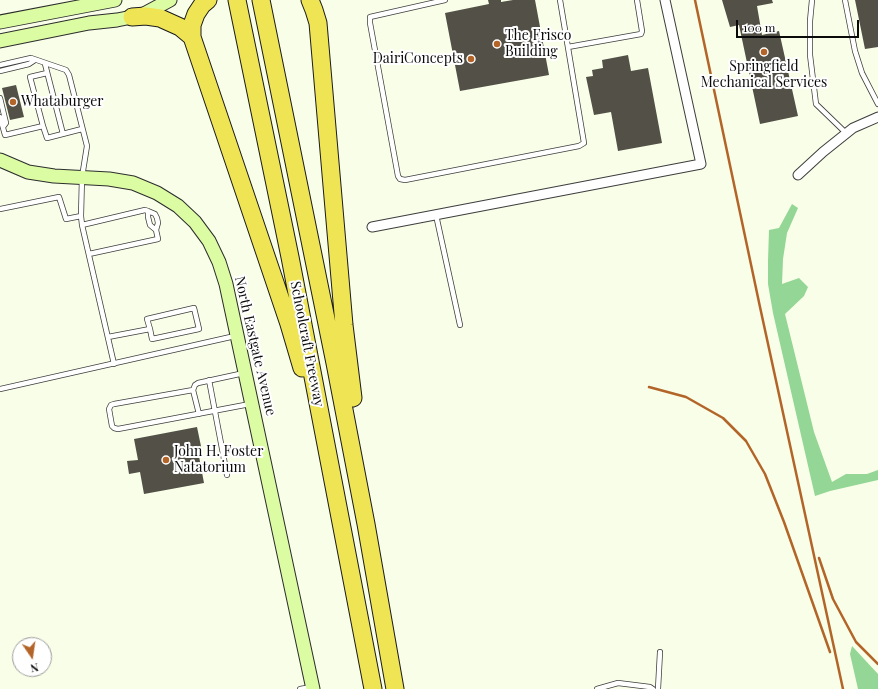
<!DOCTYPE html>
<html>
<head>
<meta charset="utf-8">
<style>
	body { margin:0 }
	#map { position:relative; width:878px; height:689px; overflow:hidden; background:#f8fee7; font-family:"Playfair Display",serif }
	canvas { display:block }
	.north { position:absolute; left:12px; top:637px; width:40px; height:40px; box-sizing:border-box; background:#fff; border:1px solid #9d9d9d; border-radius:50%; rotate:167deg; font-size:11px; font-weight:700; line-height:16px; text-align:center; color:#0a0a0a }
	.north::after { content:''; display:block; margin:auto; width:14px; height:18px; background:#b36428; clip-path:polygon(50% 0,100% 100%,50% 72%,0 100%) }
	.scale { position:absolute; left:736px; top:20px; width:123px; height:18px; box-sizing:border-box; border:2px solid #0a0a0a; border-top:0; padding-left:5px; font-size:12px; line-height:14px; white-space:nowrap; color:#0a0a0a; -webkit-text-stroke:3px #fff; paint-order:stroke }
</style>
</head>
<body>
<div id="map">
<canvas width="878" height="689"></canvas>
<div class="north">N</div>
<div class="scale">100 m</div>
</div>
<script>
const g = document.querySelector('canvas').getContext('2d');
g.lineJoin = 'round';
function fillPath(path, color) {
  g.fillStyle = color;
  g.fill(path, 'evenodd');
}
function poly(rows) {
  const path = new Path2D();
  for (const r of rows) {
    path.moveTo(r[0], r[1]);
    for (let i = 2; i < r.length; i += 2) path.lineTo(r[i], r[i + 1]);
  }
  return path;
}
function strokePath(path, color, width, dash) {
  g.strokeStyle = color;
  g.lineWidth = width;
  g.lineCap = dash ? 'butt' : 'round';
  g.setLineDash(dash || []);
  g.stroke(path);
}
function drawText(font, color, halo, rows, align = 'center') {
  g.font = font + ' "Playfair Display",serif';
  g.lineWidth = 4;
  g.setLineDash([]);
  g.textBaseline = 'middle';
  g.strokeStyle = halo;
  g.fillStyle = color;
  for (const [text, x, y, turn = 0] of rows) {
    g.save();
    g.translate(x, y);
    g.rotate((+turn || 0) * Math.PI / 180);
    g.textAlign = isNaN(turn) ? turn : align;
    if (halo) g.strokeText(text, 0, 0);
    g.fillText(text, 0, 0);
    g.restore();
  }
}
const forest = poly([
	[792,204,798,208,787,233,783,259,782,284,799,278,808,287,804,296,785,314,814,432,832,482,846,474,867,474,878,470,878,480,830,491,815,496,773,313,768,284,768,261,769,230,779,228],
	[852,646,878,674,878,689,858,689,850,654]
]);
const building = poly([
	[488,0,501,0,501,2,513,0,535,0,549,75,460,91,445,13,489,4],
	[722,0,772,0,773,3,757,6,762,35,779,31,798,116,760,124,739,25,730,27],
	[855,0,878,0,878,47,865,49],
	[628,55,631,71,648,68,662,143,618,151,611,112,594,115,586,77,593,76,592,70,603,68,602,60],
	[16,85,24,117,10,120,2,88],
	[197,427,202,451,198,451,204,483,144,494,140,472,129,474,127,461,138,460,134,439]
]);
const lane = poly([
	[445,0,370,17,370,23,398,176,400,179,405,180,579,146,584,143,560,0],
	[812,0,810,21,810,55,816,104,846,133],
	[845,0,855,51,862,73,878,104],
	[568,47,641,34,642,31,637,0],
	[45,64,63,134],
	[0,65,31,58,66,70,69,75,87,146,82,177,81,216,82,225,114,364],
	[0,71,29,64,35,60],
	[0,98,6,123,3,127],
	[0,117,5,135,43,126,47,138,82,129],
	[43,126,30,77,47,73],
	[0,209,59,197,66,219,81,216],
	[436,215,460,325],
	[82,225,145,210,148,211,148,217,150,225,156,230],
	[89,254,158,239,156,230,158,223,157,218,155,214,148,211],
	[108,337,150,329,152,339,199,329,194,308,147,319,150,329],
	[244,373,198,383,195,385,193,390,114,404,111,405,109,409,112,426,114,428,118,429,250,404],
	[209,380,227,475],
	[0,389,235,336],
	[193,390,199,414],
	[300,689,312,687],
	[597,689,618,683,650,687,653,689],
	[658,689,660,652]
]);
const street = poly([
	[798,175,823,152,853,128,878,117],
	[372,227,701,164,665,0]
]);
const secondary = poly([
	[0,22,115,0],
	[0,41,89,23,117,20,142,15,170,0],
	[0,160,28,172,54,176,109,179,133,183,157,193,178,206,195,222,209,241,219,262,226,284,313,689]
]);
const highway = poly([
	[208,0,202,5,196,14,192,25,192,37,289,324,302,368],
	[237,0,290,257,373,689],
	[261,0,335,363,366,524,395,689],
	[310,0,314,10,318,23,344,325,353,398],
	[132,17,146,16,160,18,180,27,192,37]
]);
const rail = poly([
	[695,0,760,307,843,689],
	[649,387,686,397,723,418,746,441,765,474,784,522,830,652],
	[819,558,833,599,856,642,878,664]
]);
const markers = [
	[497,44,4,"#b36428"],
	[764,52,4,"#b36428"],
	[471,59,4,"#b36428"],
	[13,102,4,"#b36428"],
	[166,460,4,"#b36428"]
];
const poiNames = [
	["The Frisco",505,36],
	["Building",505,52],
	["DairiConcepts",463,59,"right"],
	["Springfield",764,67,"center"],
	["Mechanical Services",764,83,"center"],
	["Whataburger",21,102],
	["John H. Foster",174,452],
	["Natatorium",174,468]
];
const streetNames = [
	["Schoolcraft Freeway",307,344,79],
	["North Eastgate Avenue",255,346,77]
];
fillPath(forest, '#93d695');
fillPath(building, '#525047');
strokePath(lane, '#3d3d3d', 6);
strokePath(street, '#3d3d3d', 11);
strokePath(secondary, '#2c2c2c', 15);
strokePath(highway, '#1b1b1b', 19);
strokePath(lane, '#fff', 4.5);
strokePath(street, '#fff', 9);
strokePath(secondary, '#dcfca4', 13);
strokePath(highway, '#efe454', 17);
strokePath(rail, '#b36428', 2.5);
for (const [x, y, r, color] of markers) {
  const dot = new Path2D();
  dot.arc(x, y, r, 0, 2 * Math.PI);
  g.fillStyle = color;
  g.fill(dot);
  strokePath(dot, '#fff', 1.5);
}
drawText('14px', '#0a0a0a', '#fff', poiNames, 'left');
drawText('14px', '#0a0a0a', '#fff', streetNames);
</script>
</body>
</html>
